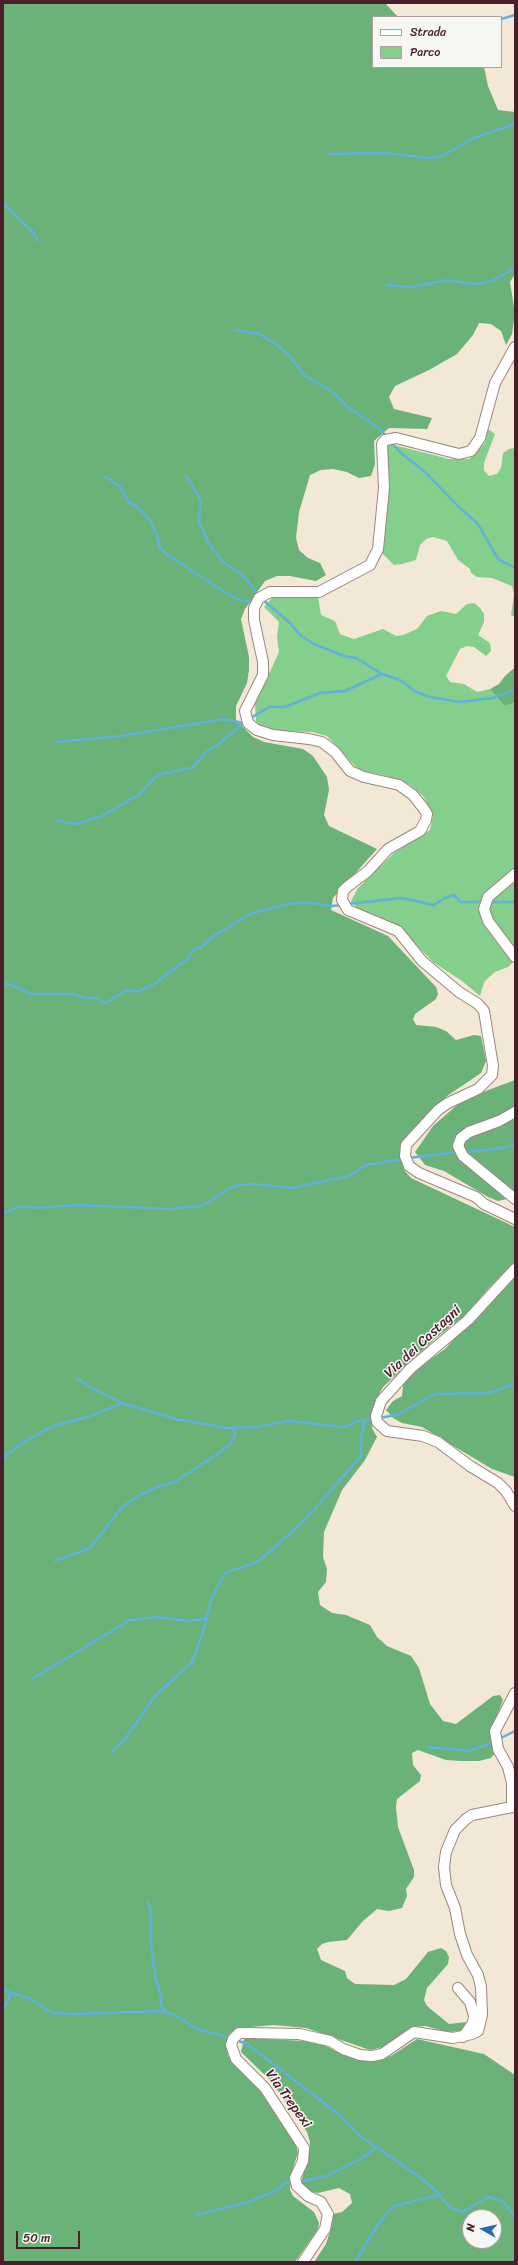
<!DOCTYPE html>
<html>
<head>
<meta charset="utf-8">
<style>
	body { margin:0 }
	#map { position:relative; width:518px; height:2265px; overflow:hidden; background:#f3e8d5; font-family:Sriracha,sans-serif }
	canvas { display:block }
	.frame { position:absolute; inset:0; border:4px solid #4a1f2b; pointer-events:none }
	.legend { position:absolute; left:372px; top:16px; width:130px; height:52px; box-sizing:border-box; background:#f6f6f2; border:1px solid #b1a0a2; margin:0; padding:5px 7px; list-style:none; font-size:12px; color:#4a1f2b }
	.legend li { display:flex; align-items:center; gap:8px; height:20px }
	.legend b { width:20px; border:1px solid #b1a0a2 }
	.north { position:absolute; left:462px; top:2209px; width:40px; height:40px; box-sizing:border-box; background:#f6f6f2; border:1px solid #b1a0a2; border-radius:50%; rotate:278deg; font-size:11px; font-weight:700; line-height:16px; text-align:center; color:#4a1f2b }
	.north::after { content:''; display:block; margin:auto; width:14px; height:18px; background:#1f6fb2; clip-path:polygon(50% 0,100% 100%,50% 72%,0 100%) }
	.scale { position:absolute; left:16px; top:2231px; width:64px; height:18px; box-sizing:border-box; border:2px solid #4a1f2b; border-top:0; padding-left:5px; font-size:12px; line-height:14px; white-space:nowrap; color:#4a1f2b; -webkit-text-stroke:3px #f6f6f2; paint-order:stroke }
</style>
</head>
<body>
<div id="map">
<canvas width="518" height="2265"></canvas>
<div class="frame"></div>
<ul class="legend">
<li><b style="height:5px;background:#fff"></b>Strada</li>
<li><b style="height:11px;background:#84cf8c"></b>Parco</li>
</ul>
<div class="north">N</div>
<div class="scale">50 m</div>
</div>
<script>
const g = document.querySelector('canvas').getContext('2d');
g.lineJoin = 'round';
function fillPath(path, color) {
  g.fillStyle = color;
  g.fill(path, 'evenodd');
}
function poly(rows) {
  const path = new Path2D();
  for (const r of rows) {
    path.moveTo(r[0], r[1]);
    for (let i = 2; i < r.length; i += 2) path.lineTo(r[i], r[i + 1]);
  }
  return path;
}
function strokePath(path, color, width, dash) {
  g.strokeStyle = color;
  g.lineWidth = width;
  g.lineCap = dash ? 'butt' : 'round';
  g.setLineDash(dash || []);
  g.stroke(path);
}
function drawText(font, color, halo, rows, align = 'center') {
  g.font = font + ' Sriracha,sans-serif';
  g.lineWidth = 3;
  g.setLineDash([]);
  g.textBaseline = 'middle';
  g.strokeStyle = halo;
  g.fillStyle = color;
  for (const [text, x, y, turn = 0] of rows) {
    g.save();
    g.translate(x, y);
    g.rotate((+turn || 0) * Math.PI / 180);
    g.textAlign = isNaN(turn) ? turn : align;
    if (halo) g.strokeText(text, 0, 0);
    g.fillText(text, 0, 0);
    g.restore();
  }
}
const green = poly([
	[488,429,495,434,484,463,484,470,489,476,497,474,501,468,503,453,509,449,515,448,515,617,511,615,514,594,512,586,492,578,477,577,471,573,470,569,458,560,447,541,433,537,426,539,420,545,416,560,402,564,394,565,382,553,386,503,385,449,390,444,449,459,469,459,485,443],
	[273,597,318,597,321,615,335,621,340,634,354,639,383,629,396,636,403,635,417,629,427,616,441,611,456,614,467,604,474,603,480,608,484,614,484,622,478,635,490,643,491,651,486,656,474,647,467,646,460,649,446,676,450,682,464,684,477,692,490,689,504,706,515,703,515,960,508,967,495,972,489,977,484,982,480,996,462,981,433,962,398,926,357,908,351,901,358,888,394,853,430,830,433,816,423,796,409,784,387,776,363,771,356,767,327,736,312,732,278,731,262,727,256,722,255,704,279,652,277,637,279,622,264,607]
]);
const forest = poly([
	[3,3,385,3,398,17,373,17,373,67,484,67,488,86,498,110,515,112,515,274,510,282,515,313,512,334,506,345,501,331,491,324,479,323,473,335,457,354,429,370,395,386,389,397,394,409,432,418,427,429,389,428,374,441,375,464,371,476,359,478,347,472,333,469,321,470,310,475,299,512,296,538,299,550,308,558,320,563,326,575,316,581,290,576,277,576,265,581,245,609,241,619,249,657,249,670,247,683,236,706,236,720,253,737,264,742,303,749,313,756,327,777,329,790,324,815,329,826,377,849,333,898,331,910,388,936,436,987,438,994,436,999,415,1014,413,1019,416,1025,436,1027,446,1031,456,1040,474,1035,481,1036,486,1061,481,1073,447,1096,407,1135,401,1154,404,1170,411,1178,515,1227,515,1262,487,1290,466,1315,437,1337,383,1387,377,1398,372,1428,377,1437,365,1460,342,1490,324,1532,323,1557,327,1569,326,1582,318,1592,320,1605,332,1613,346,1615,370,1625,377,1637,387,1646,411,1656,419,1668,430,1704,443,1721,456,1724,493,1696,500,1695,503,1700,492,1729,491,1741,495,1753,491,1758,479,1761,460,1761,446,1760,418,1750,412,1753,413,1765,421,1775,420,1781,397,1799,396,1807,398,1827,414,1870,414,1877,406,1889,407,1896,402,1908,389,1911,377,1909,363,1921,347,1940,328,1942,322,1944,317,1949,321,1960,345,1971,347,1978,355,1984,394,1985,406,1979,428,1952,441,1948,446,1951,449,1957,448,1964,427,1988,424,2000,427,2006,449,2024,466,2022,463,2028,460,2031,447,2032,426,2026,411,2027,383,2047,370,2050,306,2028,274,2025,251,2027,231,2032,227,2037,228,2056,266,2097,295,2143,298,2153,292,2171,290,2190,293,2196,314,2212,319,2223,318,2229,295,2262,3,2262],
	[513,669,515,669,515,703,504,706,490,689,499,684,505,676],
	[515,1080,515,1197,498,1201,488,1197,444,1171,425,1165,415,1152,433,1126,457,1105,475,1095],
	[515,1278,515,1477,492,1469,422,1427,402,1423,393,1418,386,1410,393,1401,402,1396,403,1385,414,1371,445,1349,495,1295],
	[248,2038,304,2041,324,2045,347,2057,381,2059,391,2056,417,2039,484,2054,515,2075,515,2262,314,2262,326,2244,332,2225,333,2214,342,2212,352,2203,350,2194,339,2188,318,2193,309,2191,301,2183,309,2152,310,2142,307,2132,271,2081,241,2052,244,2039],
	[470,2217,494,2217,494,2241,470,2241]
]);
const stream = poly([
	[382,16,395,17],
	[501,19,515,15],
	[329,154,385,153,427,158,443,156,471,139,515,124],
	[3,203,34,233,38,241],
	[387,285,411,287,447,280,472,284,483,283,494,280,515,268],
	[235,330,259,334,276,344,289,355,303,374,335,394,346,406,379,428,387,437],
	[391,442,401,453,424,471,459,507,478,524,498,559,515,568],
	[186,475,201,501,199,521,208,542,222,561,243,576,259,595],
	[104,476,120,486,129,503,134,504,149,519,157,535,160,548,166,554,228,594,239,600,254,602],
	[262,599,290,623,300,635,314,644,344,656,356,658,382,674,400,680,416,692,430,697,460,702,492,698,515,690],
	[249,719,269,707,285,707,320,693,345,691,382,674],
	[56,742,121,736,224,719,243,723],
	[56,821,77,824,102,816,140,794,153,779,161,774,194,767,206,752,219,744,245,722],
	[488,902,515,902],
	[347,904,402,898,434,905,445,898,454,895,461,902,483,902],
	[3,984,9,984,31,994,72,994,86,998,97,998,105,1003,126,991,139,991,153,985,186,960,195,948,200,948,214,936,250,914,289,904,305,902,332,906,342,905],
	[464,1152,488,1150,515,1145],
	[409,1158,457,1152],
	[3,1214,19,1206,38,1208,76,1205,170,1209,202,1206,230,1188,239,1185,254,1184,291,1188,349,1176,366,1165,404,1159],
	[76,1378,90,1387,122,1403,176,1419,228,1428,257,1427,287,1421,345,1427,358,1421,374,1419],
	[379,1418,397,1415,435,1394,488,1393,499,1390,515,1383],
	[3,1458,24,1442,53,1426,91,1416,122,1403],
	[55,1561,90,1548,122,1507,138,1496,159,1486,175,1482,219,1453,230,1444,235,1436,234,1428],
	[32,1679,130,1620,158,1617,190,1621,207,1618],
	[499,1739,515,1731],
	[429,1747,469,1751,495,1742],
	[112,1751,125,1739,155,1696,192,1662,202,1635,212,1597,225,1573,259,1561,304,1521,361,1456,361,1437,365,1420],
	[148,1902,151,1912,151,1942,155,1975,161,1998,161,2004,165,2011],
	[3,1988,11,1993,29,1998,52,2013,76,2014,162,2011,175,2015,197,2029,231,2038],
	[3,2008,8,2002,10,1992],
	[236,2040,247,2044,341,2116,360,2136,421,2178,435,2190,451,2208,463,2212,488,2197,502,2201,515,2216],
	[298,2182,326,2176,364,2157,377,2147],
	[196,2215,249,2202,275,2191,286,2183,293,2182],
	[355,2262,378,2224,394,2206,439,2195]
]);
const minor = poly([
	[515,347,495,383,480,438,471,451,459,454,396,438,385,440,382,444,384,488,378,549,370,565,319,592,270,592,259,598,254,608,254,620,263,662,263,675,245,711,248,723,257,730,273,735,309,739,322,742,335,752,350,771,364,777,399,785,413,795,424,809,427,814,426,820,420,831,388,849,368,871,347,887,343,891,342,900,348,910,398,931,422,961,459,992,478,1004,484,1011,493,1066,492,1075,478,1089,448,1103,438,1110,406,1145,405,1156,409,1166,419,1173,476,1197,484,1204,515,1219],
	[515,874,488,897,484,909,488,921,515,957],
	[515,1112,499,1121,469,1132,461,1138,458,1146,463,1156,515,1199],
	[515,1269,468,1320,410,1369,381,1401,376,1416,377,1422,387,1431,423,1436,438,1442,470,1466,498,1483,506,1491,515,1506],
	[512,1807,512,1783,508,1767,498,1749,495,1731,515,1693],
	[458,1988,470,2002,474,2016,473,2023,463,2037],
	[303,2262,325,2229,328,2214,321,2202,308,2196,297,2186,295,2178,303,2161,304,2148,265,2088,236,2059,231,2045,233,2039,239,2033,247,2033,299,2034,330,2041,343,2049,360,2055,372,2056,382,2054,414,2032,453,2038,472,2034,478,2031,482,2015,481,1987,478,1975,467,1955,460,1934,455,1908,446,1885,444,1867,446,1852,455,1830,466,1819,472,1815,512,1807]
]);
const streetNames = [
	["Via dei Castagni",423,1342,-43],
	["Via Trepexi",288,2099,54]
];
fillPath(green, '#84cf8c');
fillPath(forest, '#6bb278');
strokePath(stream, '#5fb2db', 2.5);
strokePath(minor, '#9e8480', 12);
strokePath(minor, '#fff', 10);
drawText('14px', '#4a1f2b', '#f6f6f2', streetNames);
</script>
</body>
</html>
